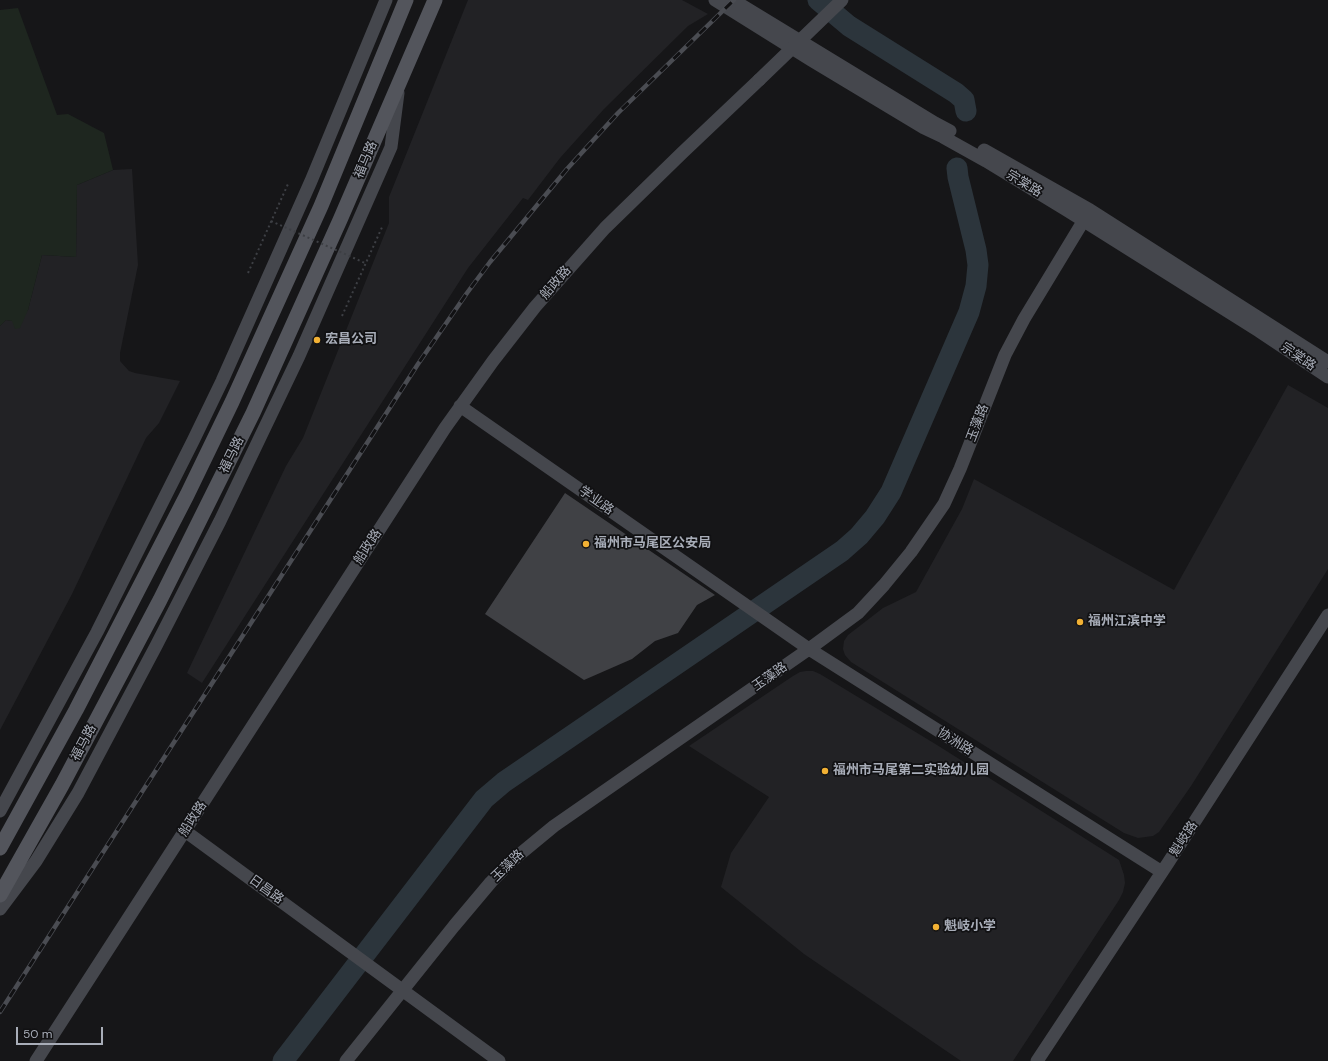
<!DOCTYPE html>
<html>
<head>
<meta charset="utf-8">
<style>
	body { margin:0 }
	#map { position:relative; width:1328px; height:1061px; overflow:hidden; background:#161618; font-family:"DM Sans",sans-serif }
	canvas { display:block }
	.scale { position:absolute; left:16px; top:1027px; width:87px; height:18px; box-sizing:border-box; border:2px solid #a8adb8; border-top:0; padding-left:5px; font-size:12px; line-height:14px; white-space:nowrap; color:#a8adb8; -webkit-text-stroke:3px #111113; paint-order:stroke }
</style>
</head>
<body>
<div id="map">
<canvas width="1328" height="1061"></canvas>
<div class="scale">50 m</div>
</div>
<script>
const g = document.querySelector('canvas').getContext('2d');
g.lineJoin = 'round';
function fillPath(path, color) {
  g.fillStyle = color;
  g.fill(path, 'evenodd');
}
function poly(rows) {
  const path = new Path2D();
  for (const r of rows) {
    path.moveTo(r[0], r[1]);
    for (let i = 2; i < r.length; i += 2) path.lineTo(r[i], r[i + 1]);
  }
  return path;
}
function strokePath(path, color, width, dash) {
  g.strokeStyle = color;
  g.lineWidth = width;
  g.lineCap = dash ? 'butt' : 'round';
  g.setLineDash(dash || []);
  g.stroke(path);
}
function drawText(font, color, halo, rows, align = 'center') {
  g.font = font + ' "DM Sans","Noto Sans SC",sans-serif';
  g.lineWidth = 3.5;
  g.setLineDash([]);
  g.textBaseline = 'middle';
  g.strokeStyle = halo;
  g.fillStyle = color;
  for (const [text, x, y, turn = 0] of rows) {
    g.save();
    g.translate(x, y);
    g.rotate((+turn || 0) * Math.PI / 180);
    g.textAlign = isNaN(turn) ? turn : align;
    if (halo) g.strokeText(text, 0, 0);
    g.fillText(text, 0, 0);
    g.restore();
  }
}
const built = poly([
	[468,0,682,0,708,14,688,26,604,109,560,158,528,200,523,198,468,268,202,683,187,673,286,466,303,438,389,223,389,197],
	[132,169,138,265,120,353,120,361,129,371,135,373,180,381,159,423,146,438,72,594,0,730,0,326,6,320,12,321,28,310,42,255,76,257,77,185,113,170],
	[1288,385,1328,408,1328,569,1191,786,1159,832,1153,836,1138,838,1124,833,851,662,845,655,843,649,844,641,848,635,883,608,916,592,962,509,974,479,1174,590],
	[806,671,813,671,820,674,937,745,1119,860,1124,875,1125,883,1123,892,1119,900,1013,1061,961,1061,804,954,721,887,731,853,769,797,689,746,793,676,800,672]
]);
const green = poly([
	[18,8,57,115,68,114,104,133,113,170,77,185,76,257,42,255,28,310,20,328,15,329,12,321,6,320,0,326,0,10]
]);
const river = poly([
	[818,0,849,26,956,93,964,100,966,111],
	[283,1061,484,799,504,782,842,551,859,536,875,517,891,492,969,312,976,286,978,265,976,250,958,177,957,168]
]);
const building = poly([
	[565,493,715,595,697,605,678,633,655,641,632,659,584,680,485,614]
]);
const path = poly([
	[248,273,288,184],
	[342,316,383,225]
]);
const secondary = poly([
	[715,0,811,60,924,128,943,137,986,161,1068,211,1259,331,1328,377],
	[733,0,935,123,950,131],
	[984,150,1090,210,1328,362],
	[460,406,809,649,1162,872],
	[0,811,97,632,193,441,222,381,311,181,386,0],
	[185,831,499,1061],
	[0,909,36,861,78,793,156,646,220,521,299,356,391,147,398,93],
	[36,1061,445,428,493,361,535,307,605,228,682,153,759,80],
	[346,1061,454,926,491,882,514,859,554,826,809,649,858,613,884,585,911,552,944,504,960,469,1005,355,1024,319,1090,210],
	[1037,1061,1168,863,1328,615]
]);
const primary = poly([
	[0,848,76,710,187,495,232,402,321,206,406,0],
	[0,895,62,785,123,670,160,600,253,413,340,220,435,0]
]);
const rail = poly([
	[0,1012,418,364,467,293,490,262,567,169,618,113,734,0]
]);
const pathBridge = poly([
	[271,221,365,263]
]);
const secondaryBridge = poly([
	[759,80,842,0]
]);
const markers = [
	[317,340,4,"#f2b134"],
	[586,544,4,"#f2b134"],
	[1080,622,4,"#f2b134"],
	[825,771,4,"#f2b134"],
	[936,927,4,"#f2b134"]
];
const streetNames = [
	["福马路",366,160,-67],
	["宗棠路",1024,184,31],
	["船政路",556,283,-49],
	["宗棠路",1298,357,34],
	["玉藻路",978,423,-69],
	["福马路",232,455,-64],
	["学业路",596,501,35],
	["船政路",368,547,-57],
	["玉藻路",770,677,-35],
	["协洲路",955,742,32],
	["福马路",84,743,-62],
	["船政路",193,819,-57],
	["魁岐路",1184,839,-57],
	["玉藻路",508,866,-44],
	["日昌路",266,890,36]
];
const poiNames = [
	["宏昌公司",325,340],
	["福州市马尾区公安局",594,544],
	["福州江滨中学",1088,622],
	["福州市马尾第二实验幼儿园",833,771],
	["魁岐小学",944,927]
];
fillPath(built, '#222225');
fillPath(green, '#1e261f');
strokePath(river, '#2c353c', 21);
fillPath(building, '#404145');
strokePath(path, '#3d3f44', 2, [2, 3]);
strokePath(secondary, '#45474d', 13);
strokePath(primary, '#53555c', 15);
strokePath(rail, '#4a4c52', 4.5);
strokePath(rail, '#111113', 3, [9]);
strokePath(pathBridge, '#3d3f44', 2, [2, 3]);
strokePath(secondaryBridge, '#45474d', 13);
for (const [x, y, r, color] of markers) {
  const dot = new Path2D();
  dot.arc(x, y, r, 0, 2 * Math.PI);
  g.fillStyle = color;
  g.fill(dot);
  strokePath(dot, '#111113', 1.5);
}
drawText('13px', '#a8adb8', '#111113', streetNames);
drawText('bold 13px', '#a8adb8', '#111113', poiNames, 'left');
</script>
</body>
</html>
